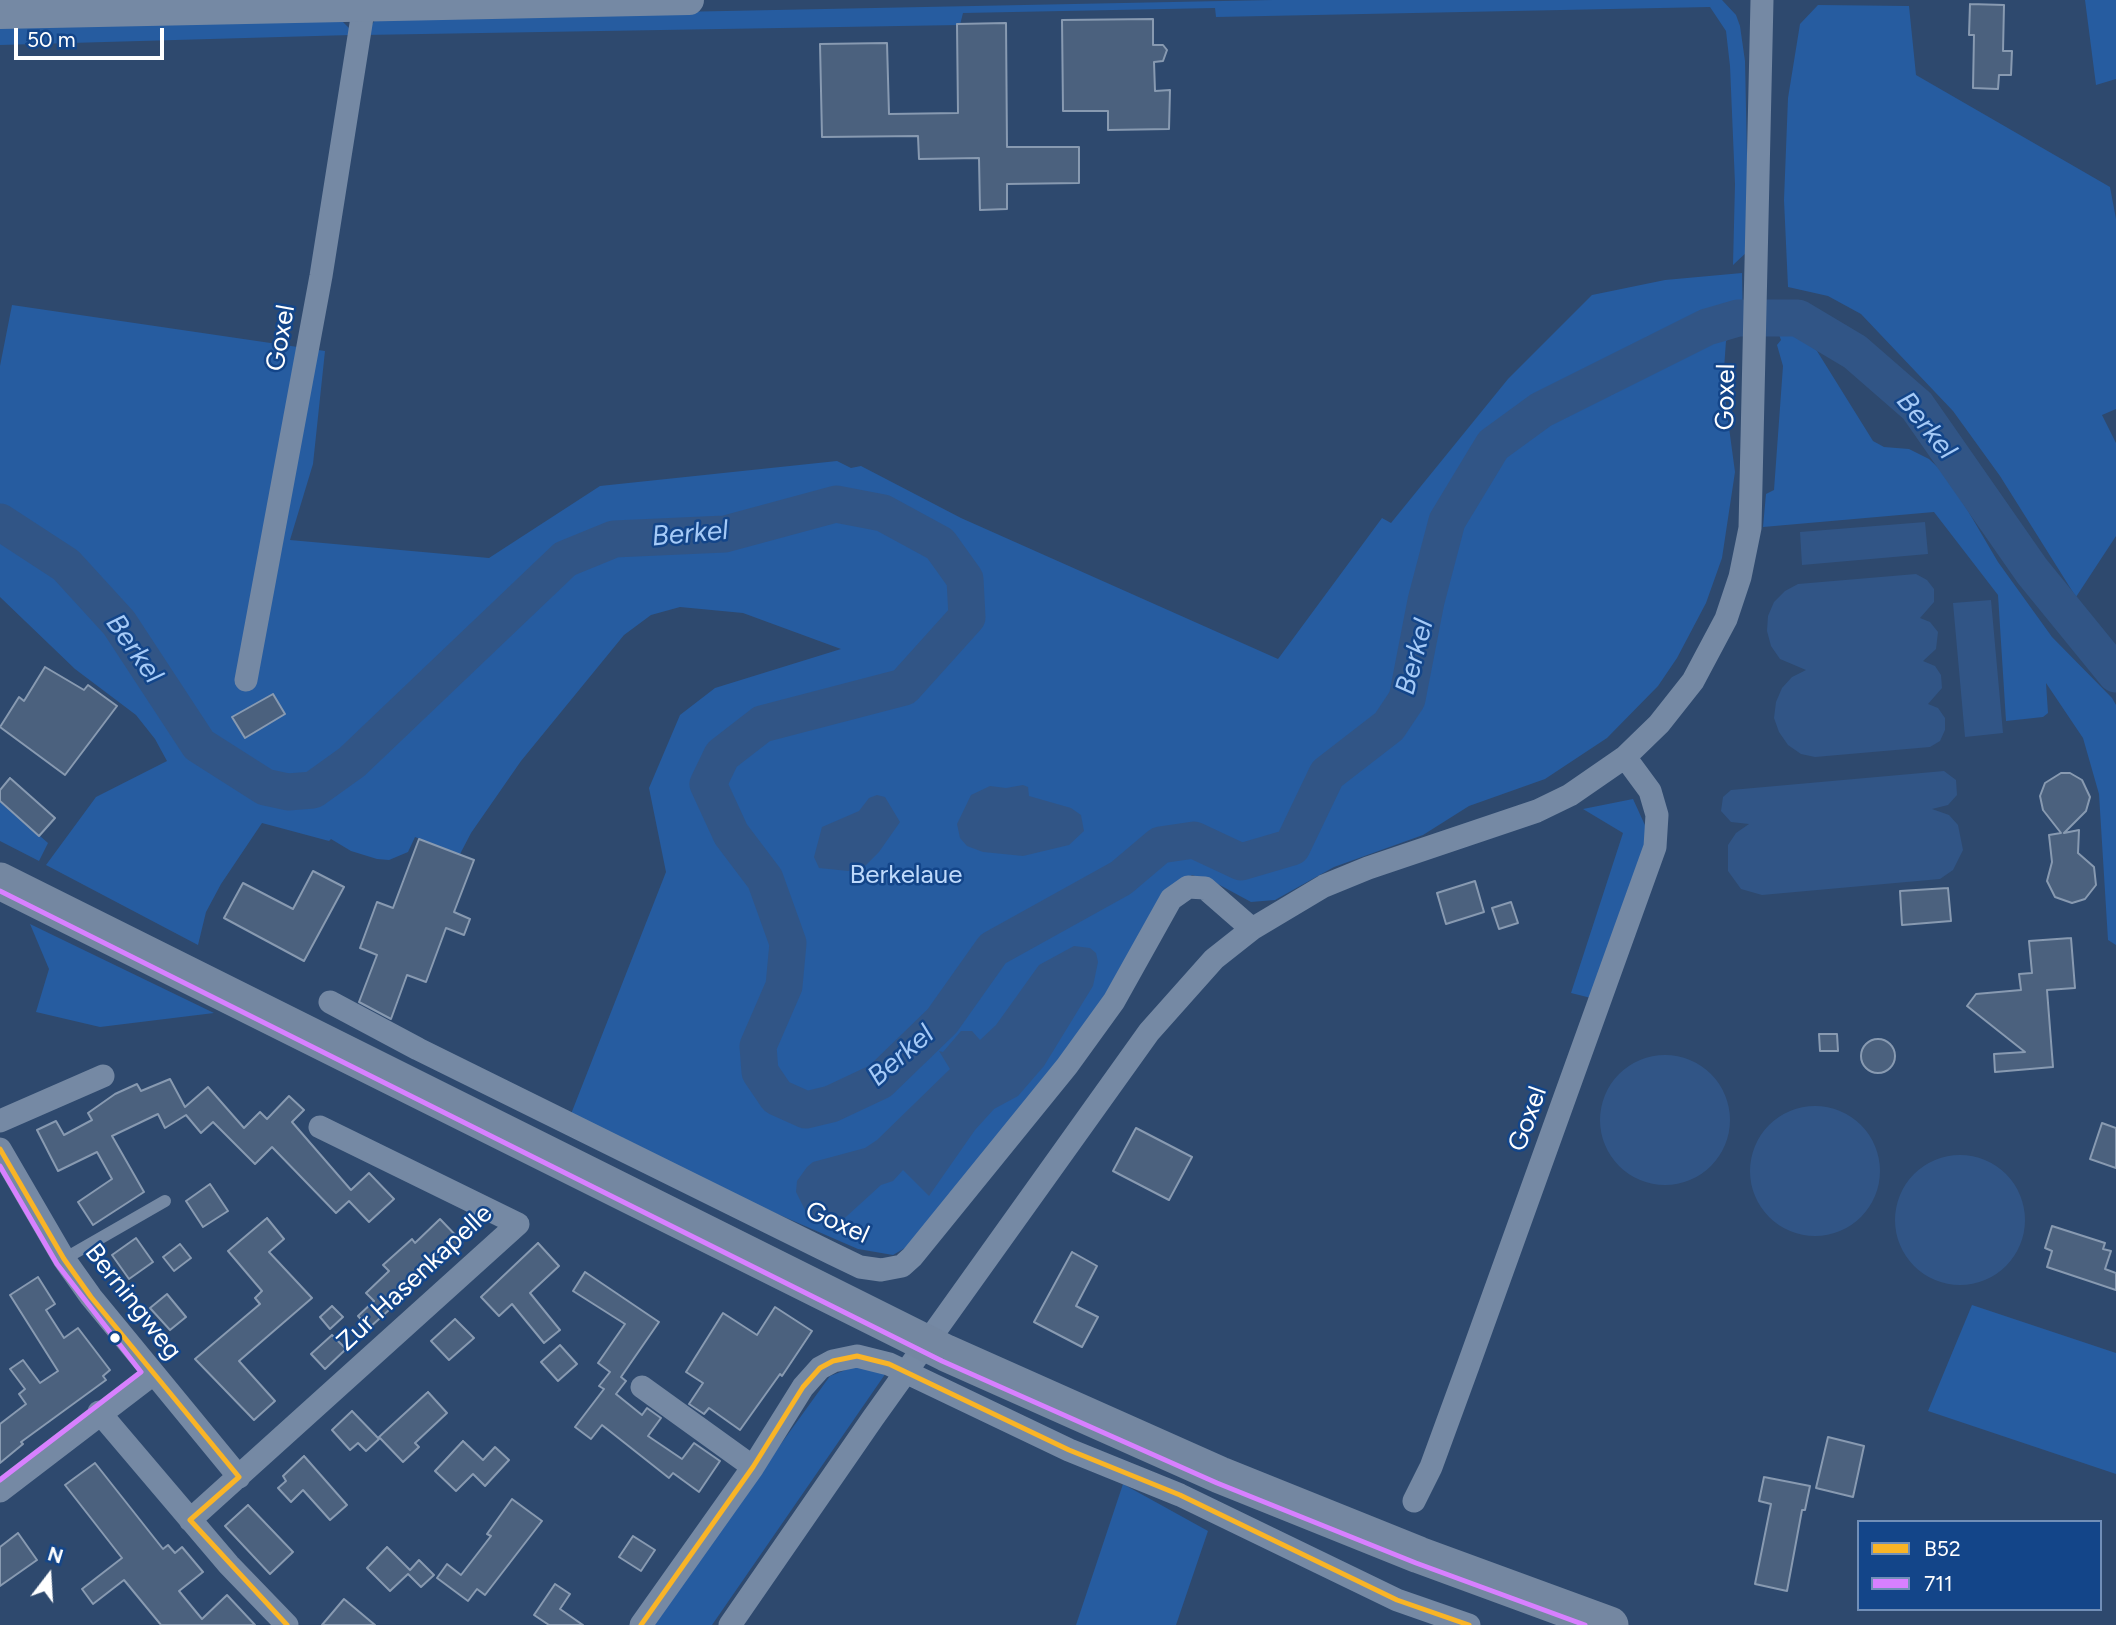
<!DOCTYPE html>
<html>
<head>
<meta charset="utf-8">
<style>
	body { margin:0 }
	#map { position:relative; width:2116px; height:1625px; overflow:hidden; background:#2e496e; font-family:Figtree,sans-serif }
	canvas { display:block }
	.legend { position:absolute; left:1857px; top:1520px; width:245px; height:91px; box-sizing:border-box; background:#134589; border:2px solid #718fb8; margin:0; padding:9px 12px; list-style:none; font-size:21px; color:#fff }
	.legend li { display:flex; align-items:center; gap:14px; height:35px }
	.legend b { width:35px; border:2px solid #718fb8 }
	.north { position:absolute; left:14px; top:1541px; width:70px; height:70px; -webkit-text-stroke:5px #134589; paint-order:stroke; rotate:17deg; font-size:19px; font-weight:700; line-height:28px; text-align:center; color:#fff }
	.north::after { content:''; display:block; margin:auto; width:24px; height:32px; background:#fff; clip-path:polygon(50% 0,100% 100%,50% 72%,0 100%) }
	.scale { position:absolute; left:14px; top:28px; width:150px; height:32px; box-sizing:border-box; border:4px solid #fff; border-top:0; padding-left:9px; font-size:21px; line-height:24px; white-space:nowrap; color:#fff; -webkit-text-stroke:5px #134589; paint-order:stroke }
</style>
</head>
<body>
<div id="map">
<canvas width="2116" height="1625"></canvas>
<ul class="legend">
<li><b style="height:9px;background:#f9b426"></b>B52</li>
<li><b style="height:9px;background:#d880ff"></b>711</li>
</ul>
<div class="north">N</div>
<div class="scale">50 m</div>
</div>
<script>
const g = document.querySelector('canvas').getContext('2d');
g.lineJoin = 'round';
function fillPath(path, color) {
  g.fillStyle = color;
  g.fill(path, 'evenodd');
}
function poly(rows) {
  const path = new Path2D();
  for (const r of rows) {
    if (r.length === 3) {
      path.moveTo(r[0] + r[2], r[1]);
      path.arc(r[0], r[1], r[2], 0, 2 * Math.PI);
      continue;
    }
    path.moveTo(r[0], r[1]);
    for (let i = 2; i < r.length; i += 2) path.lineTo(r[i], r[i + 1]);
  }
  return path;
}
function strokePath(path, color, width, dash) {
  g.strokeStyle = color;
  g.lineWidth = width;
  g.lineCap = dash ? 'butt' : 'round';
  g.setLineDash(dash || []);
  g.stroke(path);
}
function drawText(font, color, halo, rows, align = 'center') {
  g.font = font + ' Figtree,sans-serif';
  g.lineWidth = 5;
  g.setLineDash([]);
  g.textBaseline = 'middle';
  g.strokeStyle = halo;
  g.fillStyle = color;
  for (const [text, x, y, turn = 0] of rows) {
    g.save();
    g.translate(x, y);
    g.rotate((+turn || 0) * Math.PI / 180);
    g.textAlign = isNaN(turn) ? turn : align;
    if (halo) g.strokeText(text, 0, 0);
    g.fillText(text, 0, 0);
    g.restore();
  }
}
const green = poly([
	[1272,0,1722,0,1736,15,1740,26,1745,61,1749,250,1733,265,1735,184,1730,66,1726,31,1710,7,1216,17,1215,8,963,13,960,25,363,35,377,18],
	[2085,0,2116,0,2116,79,2096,85],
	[1818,5,1909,6,1916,75,2110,187,2116,219,2116,409,2102,415,2116,443,2116,536,2076,597,2000,476,1953,411,1861,314,1828,296,1788,287,1784,200,1788,98,1800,24],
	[339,18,350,29,351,35,0,45,0,26],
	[1742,273,1743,330,1726,341,1723,383,1735,472,1722,558,1706,603,1677,658,1658,686,1607,738,1545,779,1469,806,1423,835,1334,867,1275,900,1251,902,1216,883,1192,875,1170,890,1102,1008,917,1241,893,1255,858,1249,752,1203,571,1114,666,872,649,788,680,715,715,688,841,649,743,613,680,607,651,615,624,635,521,761,471,833,459,856,415,837,408,852,389,860,377,859,351,851,331,839,329,841,262,823,221,884,206,912,198,945,46,865,96,797,167,761,155,739,136,715,75,669,0,597,0,366,12,305,325,351,313,464,290,540,489,558,600,486,837,461,851,468,861,466,961,518,1278,659,1382,518,1391,523,1508,379,1592,295,1665,280],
	[1778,332,1801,336,1817,351,1873,441,1884,447,1909,449,1929,459,1948,477,1998,562,2052,637,2112,698,2116,705,2116,945,2108,940,2099,794,2083,738,2046,683,2048,713,2043,717,2006,721,1998,595,1934,512,1763,527,1766,494,1774,490,1783,366,1777,345,1781,340],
	[1633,799,1649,834,1591,998,1571,993,1623,833,1583,809],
	[0,801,48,843,39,861,0,841],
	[30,924,214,1013,100,1027,36,1012,49,969],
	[1972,1305,2116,1353,2116,1474,1928,1411],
	[856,1366,888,1370,712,1625,650,1625,830,1376],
	[1123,1484,1208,1531,1176,1625,1076,1625]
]);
const water = poly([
	[1925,522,1928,554,1802,565,1800,532],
	[1916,574,1927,580,1934,589,1934,602,1920,618,1930,622,1938,632,1936,649,1923,661,1935,666,1941,675,1942,688,1928,704,1938,708,1945,718,1945,730,1940,741,1930,747,1815,757,1801,754,1788,745,1779,732,1774,718,1776,702,1782,688,1792,677,1806,670,1780,659,1771,646,1767,631,1768,616,1774,602,1785,591,1798,584],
	[1991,600,2003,733,1965,737,1953,603],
	[1944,771,1956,780,1957,795,1948,805,1932,809,1949,815,1958,825,1963,850,1953,870,1940,879,1762,895,1741,889,1728,871,1728,845,1736,833,1749,824,1731,822,1721,811,1723,797,1731,790],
	[1023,785,1028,787,1029,796,1071,808,1081,815,1084,831,1069,845,1023,856,983,852,967,846,960,838,957,824,971,795,990,786,1006,788],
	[877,795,885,797,900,822,879,852,864,867,848,871,819,868,814,857,822,827,859,811,869,798],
	[1074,946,1090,948,1096,953,1098,962,1093,986,1085,999,1044,1066,1018,1096,994,1109,975,1130,929,1196,903,1170,893,1181,881,1185,836,1226,818,1222,807,1214,796,1192,797,1181,807,1167,813,1162,865,1148,877,1140,950,1069,939,1051,943,1052,961,1031,972,1031,980,1040,996,1025,1039,965],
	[1665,1120,65],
	[1815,1171,65],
	[1960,1220,65]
]);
const river = poly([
	[0,522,66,565,119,623,199,745,265,787,288,792,313,790,352,762,565,559,614,539,725,534,836,504,883,513,940,544,965,579,967,617,904,687,762,724,722,755,708,784,731,834,765,879,788,943,784,986,758,1046,760,1072,777,1097,806,1110,831,1104,880,1081,942,1021,993,949,1121,878,1160,845,1194,840,1241,862,1292,847,1327,774,1389,726,1407,699,1426,601,1447,521,1493,445,1541,410,1707,327,1738,318,1798,318,1855,352,1917,406,2032,571,2116,674]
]);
const building = poly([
	[1970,4,2004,5,2003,51,2012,51,2011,75,1999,75,1998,89,1973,88,1974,35,1969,35,1970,4],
	[1153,19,1153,45,1163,45,1167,50,1163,61,1154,62,1155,91,1170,90,1169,129,1108,130,1108,111,1063,111,1062,20,1153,19],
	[1006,23,1007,147,1079,147,1079,183,1007,184,1007,209,980,210,979,158,919,159,918,136,822,137,820,44,887,43,889,114,958,113,957,24,1006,23],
	[45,667,84,690,88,685,117,706,65,775,0,727,19,697,24,701,45,667],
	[273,694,285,714,245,738,232,717,273,694],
	[2061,773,2070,773,2082,780,2090,797,2086,811,2064,833,2079,830,2078,853,2094,867,2096,885,2085,899,2072,903,2055,897,2047,881,2052,862,2049,835,2061,833,2043,810,2040,796,2045,783,2061,773],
	[10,778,55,818,39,836,0,801,0,790,10,778],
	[419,839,474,860,454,912,470,919,464,935,446,928,426,982,407,975,391,1019,359,1002,377,955,360,948,377,902,393,908,419,839],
	[313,871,344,887,304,961,224,918,243,883,293,909,313,871],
	[1475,881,1484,912,1446,924,1437,893,1475,881],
	[1948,888,1951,921,1902,925,1900,891,1948,888],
	[1511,902,1518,923,1499,929,1492,908,1511,902],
	[2071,938,2075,988,2047,990,2053,1067,1995,1072,1994,1054,2025,1052,1967,1006,1976,994,2021,990,2019,974,2032,973,2029,941,2071,938],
	[1819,1034,1837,1034,1838,1051,1820,1051,1819,1034],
	[1878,1056,17],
	[170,1079,185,1107,208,1087,244,1128,260,1112,267,1119,289,1096,304,1110,292,1122,351,1190,369,1173,394,1199,369,1222,349,1201,336,1213,272,1147,255,1164,213,1122,201,1133,186,1115,165,1128,158,1114,112,1136,144,1192,93,1225,78,1202,112,1179,97,1152,58,1171,37,1130,56,1121,64,1135,92,1120,88,1113,115,1094,137,1084,141,1091,170,1079],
	[2102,1123,2116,1128,2116,1168,2090,1159,2102,1123],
	[1136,1128,1192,1157,1169,1200,1113,1171,1136,1128],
	[210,1184,228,1211,203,1227,186,1201,210,1184],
	[267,1218,284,1239,269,1252,312,1298,239,1361,275,1401,254,1420,195,1359,260,1304,255,1298,262,1291,228,1251,267,1218],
	[440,1219,463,1243,437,1267,431,1262,405,1287,409,1292,369,1328,358,1316,374,1301,366,1293,389,1271,383,1265,412,1239,415,1243,440,1219],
	[2052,1226,2105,1243,2103,1249,2111,1251,2105,1269,2116,1273,2116,1290,2047,1267,2052,1251,2045,1248,2052,1226],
	[136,1238,153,1262,129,1279,112,1255,136,1238],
	[538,1243,559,1266,530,1293,560,1330,544,1343,512,1304,499,1316,481,1297,538,1243],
	[180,1244,191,1258,174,1271,163,1257,180,1244],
	[1072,1252,1097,1266,1076,1306,1098,1317,1082,1347,1034,1322,1072,1252],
	[585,1272,659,1322,621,1377,626,1381,616,1394,642,1415,647,1408,661,1418,648,1436,682,1459,694,1443,720,1461,699,1492,673,1473,669,1478,602,1425,591,1439,575,1427,604,1389,599,1386,610,1372,598,1363,625,1324,573,1291,585,1272],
	[38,1277,55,1304,46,1310,64,1338,78,1328,110,1370,103,1376,106,1380,21,1442,23,1444,0,1463,0,1424,26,1404,19,1394,25,1389,10,1369,23,1360,40,1383,58,1371,10,1295,38,1277],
	[167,1294,186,1317,170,1330,150,1308,167,1294],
	[332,1306,343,1317,330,1329,320,1317,332,1306],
	[775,1307,812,1331,782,1376,780,1374,740,1430,709,1408,704,1414,689,1404,703,1383,686,1372,723,1313,757,1335,775,1307],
	[455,1319,474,1338,449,1360,431,1341,455,1319],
	[332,1335,346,1349,325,1369,311,1354,332,1335],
	[560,1345,577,1364,558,1381,541,1362,560,1345],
	[428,1392,447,1413,415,1443,419,1447,403,1462,379,1437,428,1392],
	[352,1411,379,1439,366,1451,358,1443,350,1450,332,1430,352,1411],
	[1828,1437,1864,1446,1853,1497,1816,1488,1828,1437],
	[463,1441,483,1460,495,1447,509,1460,485,1486,473,1474,456,1491,435,1471,463,1441],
	[304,1456,347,1505,330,1520,303,1490,291,1502,278,1488,286,1481,283,1476,304,1456],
	[95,1463,163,1549,168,1545,175,1553,182,1547,203,1572,179,1591,202,1619,227,1595,255,1625,161,1625,124,1580,93,1604,82,1589,122,1558,65,1485,95,1463],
	[1764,1477,1810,1486,1805,1510,1802,1510,1787,1591,1755,1584,1771,1504,1759,1501,1764,1477],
	[512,1499,542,1521,485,1595,477,1589,468,1601,437,1578,447,1564,461,1575,491,1536,487,1534,512,1499],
	[248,1505,293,1552,270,1574,225,1526,248,1505],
	[18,1533,37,1560,0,1586,0,1547,18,1533],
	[633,1536,655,1550,641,1571,619,1557,633,1536],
	[387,1547,410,1570,419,1560,434,1575,421,1587,408,1574,390,1591,367,1568,387,1547],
	[555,1584,570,1594,560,1609,583,1625,549,1625,534,1615,555,1584],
	[344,1599,375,1625,322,1625,344,1599]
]);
const service = poly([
	[64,1259,165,1201]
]);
const minor = poly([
	[246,680,321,276,364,5],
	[330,1002,418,1049,831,1253,860,1267,881,1270,902,1266,912,1257,1067,1066,1114,1001,1171,899,1188,887,1205,888,1252,929],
	[0,1121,103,1076],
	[0,1149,64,1259,91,1297,239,1477],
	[642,1387,753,1467],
	[99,1412,229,1565,287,1625],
	[0,1491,153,1374],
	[1414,1501,1431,1467,1468,1366,1655,847,1657,815,1650,791,1625,757],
	[190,1520,518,1224,320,1127],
	[641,1625,753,1467,803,1387,820,1368,833,1361,857,1356,889,1364,1069,1450,1180,1495,1397,1600,1469,1625],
	[730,1625,873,1418,1149,1032,1214,959,1252,929,1324,886,1368,868,1537,811,1570,795,1625,757,1659,724,1693,681,1726,619,1740,577,1750,528,1762,0]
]);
const tertiary = poly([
	[0,14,689,0]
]);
const primary = poly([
	[0,881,946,1353,1220,1475,1419,1555,1610,1625]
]);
const bus1 = poly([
	[0,1149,64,1259,91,1297,239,1477,190,1520,287,1625],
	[641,1625,753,1467,803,1387,820,1368,833,1361,857,1356,889,1364,1069,1450,1180,1495,1397,1600,1469,1625]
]);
const bus2 = poly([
	[0,891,942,1361,1217,1483,1416,1563,1585,1625],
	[0,1166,57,1264,141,1372,0,1480]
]);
const markers = [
	[115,1338,6,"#fff"]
];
const streetNames = [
	["Goxel",281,338,-80],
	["Goxel",1726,397,-89],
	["Goxel",1528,1119,-70],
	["Goxel",837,1223,24],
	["Zur Hasenkapelle",415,1278,-43],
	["Berningweg",133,1302,52]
];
const parkNames = [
	["Berkelaue",906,875]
];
const waterNames = [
	["Berkel",1926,426,51],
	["Berkel",690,534,-5],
	["Berkel",134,649,55],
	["Berkel",1415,657,-75],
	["Berkel",901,1056,-41]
];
fillPath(green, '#265ca0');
fillPath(water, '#315586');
strokePath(river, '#315586', 37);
fillPath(building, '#4b617e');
strokePath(building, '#889ab1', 2);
strokePath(service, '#7589a4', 12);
strokePath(minor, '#7589a4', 23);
strokePath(tertiary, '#7589a4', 30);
strokePath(primary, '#7487a1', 37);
strokePath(bus1, '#f9b426', 5);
strokePath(bus2, '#d880ff', 5);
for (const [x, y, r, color] of markers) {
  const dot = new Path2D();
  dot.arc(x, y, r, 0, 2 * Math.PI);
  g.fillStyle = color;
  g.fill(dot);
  strokePath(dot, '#134589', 2.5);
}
drawText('26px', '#fff', '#134589', streetNames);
drawText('26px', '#bfdafb', '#134589', parkNames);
drawText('italic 28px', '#a5caf7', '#134589', waterNames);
</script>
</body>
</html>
